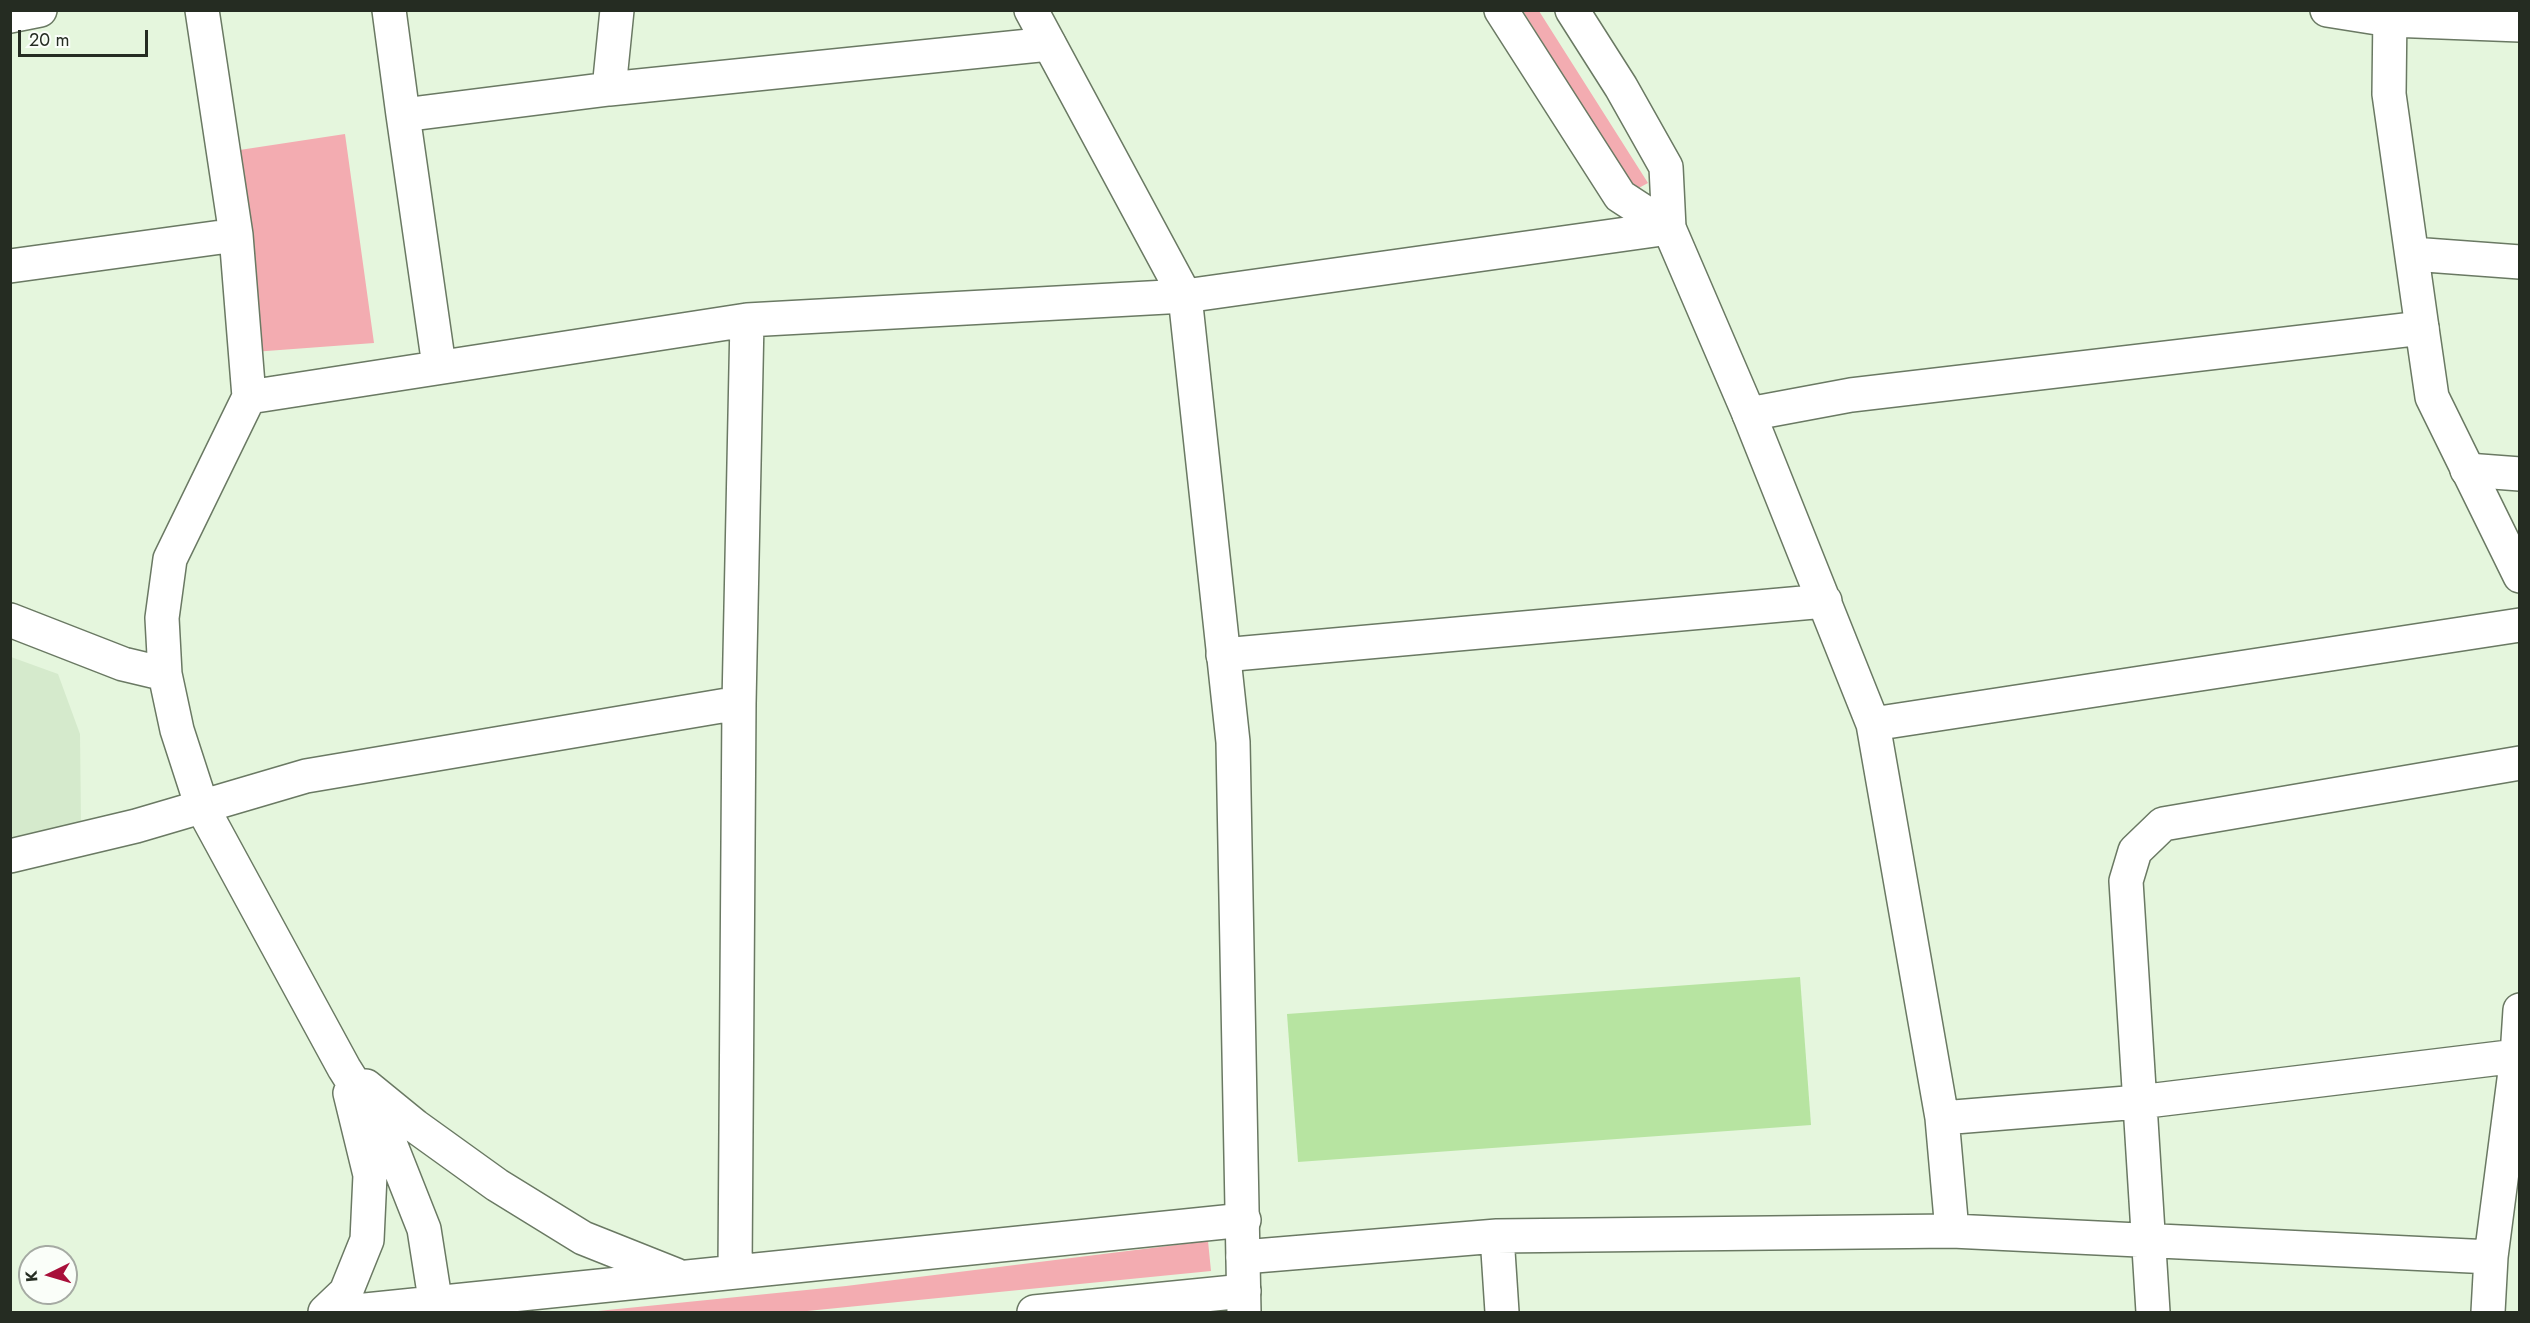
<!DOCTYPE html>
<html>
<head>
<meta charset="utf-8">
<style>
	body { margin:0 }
	#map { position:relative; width:2530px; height:1323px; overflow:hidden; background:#e5f6dd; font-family:Jost,sans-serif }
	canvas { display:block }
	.frame { position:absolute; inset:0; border:12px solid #252c22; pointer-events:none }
	.north { position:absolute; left:18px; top:1245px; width:60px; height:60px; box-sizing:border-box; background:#fafef9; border:2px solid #a5aaa3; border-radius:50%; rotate:265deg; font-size:16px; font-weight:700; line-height:24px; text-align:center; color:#252c22 }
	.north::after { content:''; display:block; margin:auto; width:21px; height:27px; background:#a8103a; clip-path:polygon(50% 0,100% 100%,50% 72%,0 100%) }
	.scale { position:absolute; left:18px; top:30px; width:130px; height:27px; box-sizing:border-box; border:3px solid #252c22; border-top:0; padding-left:8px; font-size:18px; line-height:21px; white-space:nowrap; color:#252c22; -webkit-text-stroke:4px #fafef9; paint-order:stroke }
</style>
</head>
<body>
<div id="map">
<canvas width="2530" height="1323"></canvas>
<div class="frame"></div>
<div class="north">K</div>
<div class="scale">20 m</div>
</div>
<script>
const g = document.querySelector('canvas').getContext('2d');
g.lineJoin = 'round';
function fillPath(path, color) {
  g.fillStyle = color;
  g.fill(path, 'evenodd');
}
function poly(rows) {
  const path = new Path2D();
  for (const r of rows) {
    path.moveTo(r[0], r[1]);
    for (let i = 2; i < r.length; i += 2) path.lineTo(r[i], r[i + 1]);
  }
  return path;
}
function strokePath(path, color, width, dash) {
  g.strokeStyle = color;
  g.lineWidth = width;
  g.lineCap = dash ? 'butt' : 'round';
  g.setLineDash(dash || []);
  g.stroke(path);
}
const built = poly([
	[11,657,58,674,80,734,81,823,11,837]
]);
const green = poly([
	[1523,11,1539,11,1648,183,1635,190],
	[345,134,374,343,253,352,233,151],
	[1208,1241,1211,1271,797,1312,588,1312,846,1286]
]);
const building = poly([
	[1800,977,1811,1125,1298,1162,1287,1014]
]);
const minor = poly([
	[202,10,236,235,249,397,170,559,162,618,165,674,177,730,202,807,344,1068,388,1138,424,1229,437,1312],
	[389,10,403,115],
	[2327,10,2390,20,2520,25],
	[2390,10,2389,94,2422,328],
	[10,16,40,10],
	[609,89,617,10],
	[2412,254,2520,262],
	[10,266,236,235],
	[439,366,403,115,609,89,1049,44],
	[249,397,747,320,1185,296,1669,228],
	[1749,414,1873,724,2520,625],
	[2467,470,2520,474],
	[10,620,123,664,165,674],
	[1223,655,1825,601],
	[1873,724,1942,1118,2139,1102,2517,1056],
	[10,856,136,826,306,776,739,703,747,320],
	[366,1086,415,1126,497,1185,583,1238,676,1275],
	[1942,1118,1952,1231],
	[1497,1236,1502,1312],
	[1243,1257,1497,1236,1952,1231,2491,1257],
	[735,1271,739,703],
	[325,1312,346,1292,367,1240,370,1175,350,1093],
	[346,1312,1244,1220],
	[1034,1312,1244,1291],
	[2153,1312,2126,881,2135,851,2163,824,2520,763],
	[2488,1312,2491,1257,2517,1056,2520,1010]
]);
const major = poly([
	[1031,10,1185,296,1233,742,1244,1312],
	[1501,10,1620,196,1669,228],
	[1572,10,1621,87,1666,167,1669,228,1749,414,1851,395,2422,328,2432,397,2520,576]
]);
fillPath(built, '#d5eacc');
fillPath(green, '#f3acb1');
fillPath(building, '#b7e4a1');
strokePath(minor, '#6a7963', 36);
strokePath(major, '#6a7963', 36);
strokePath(minor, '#fff', 33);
strokePath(major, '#fff', 33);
</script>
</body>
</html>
